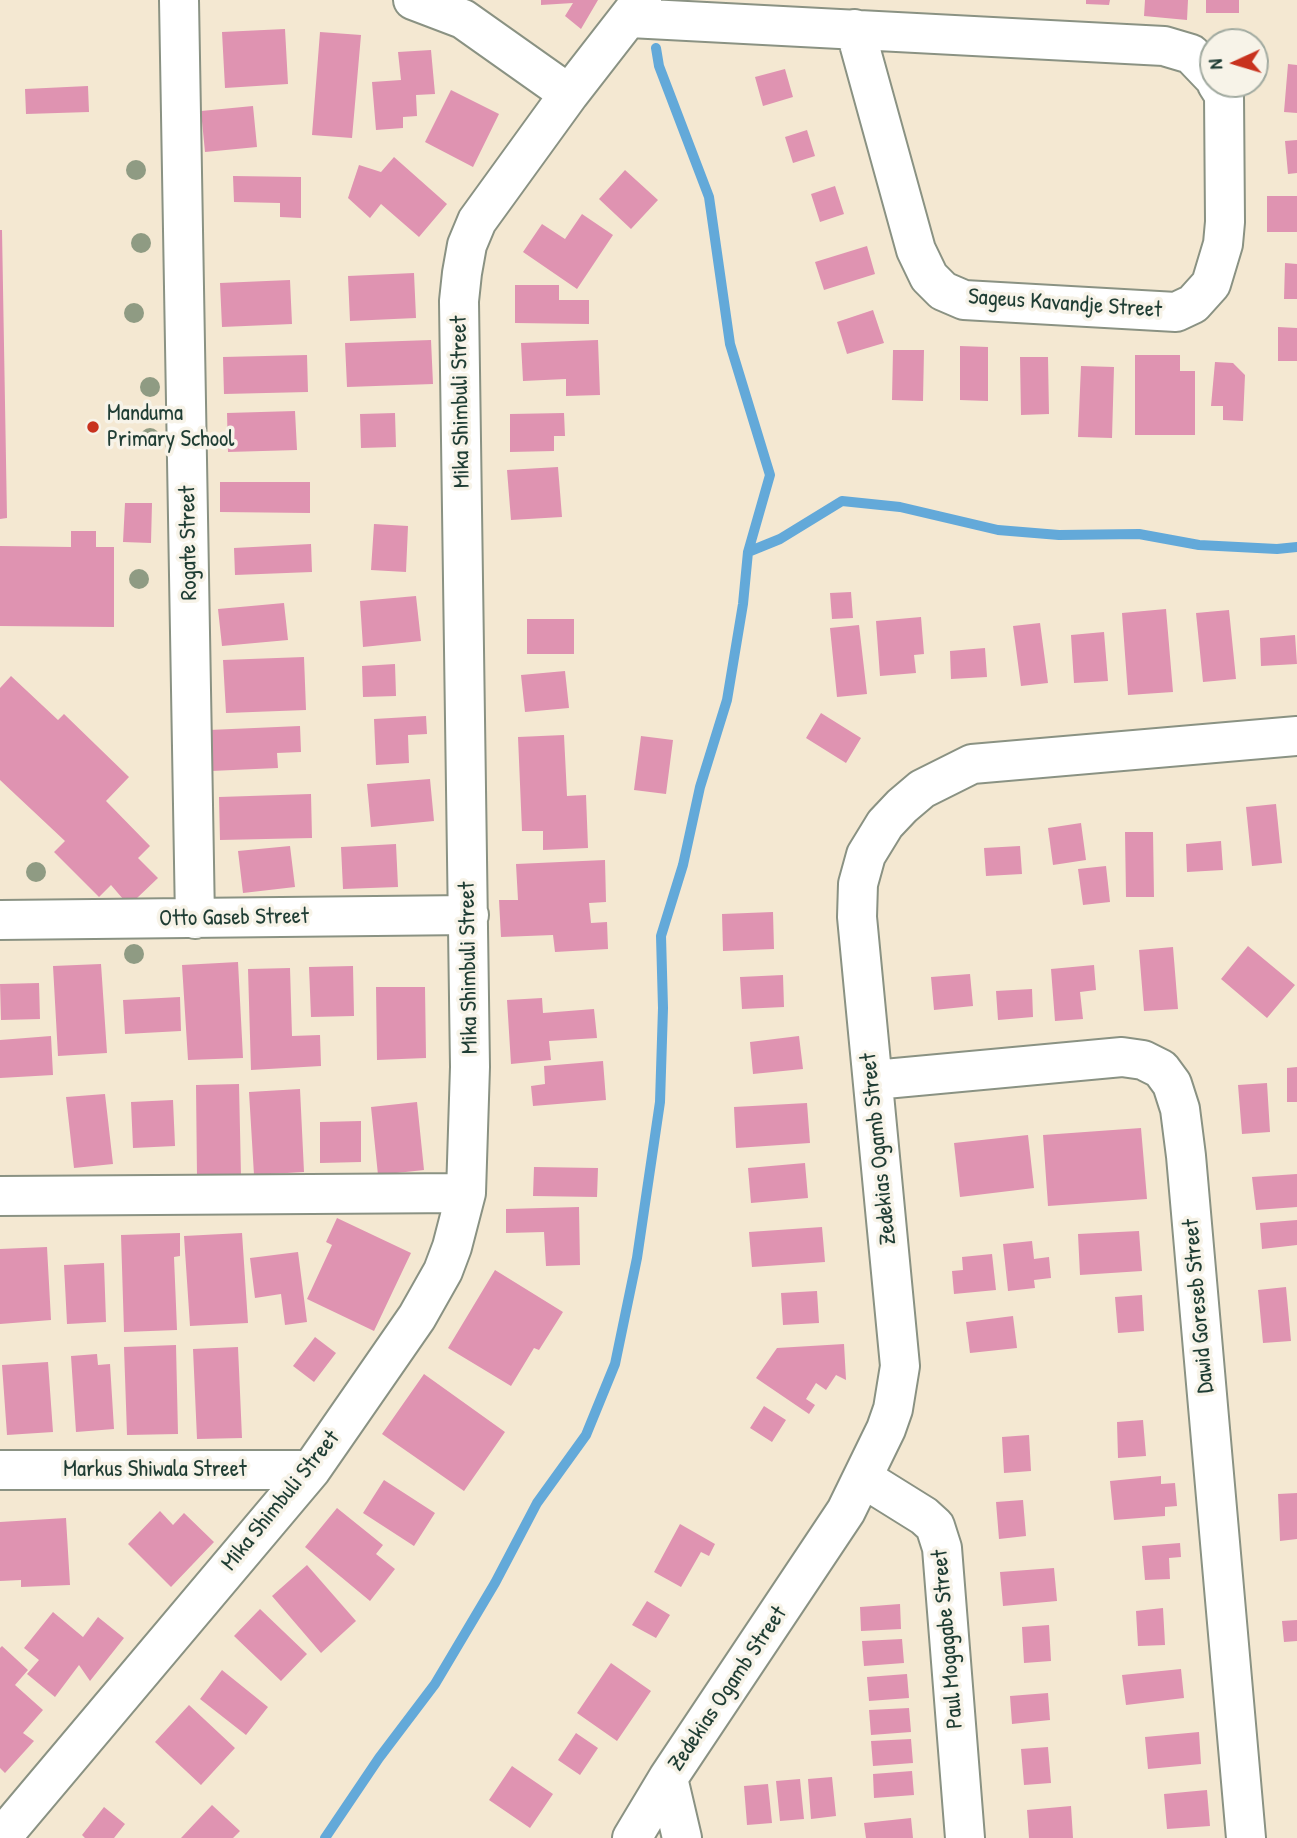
<!DOCTYPE html>
<html>
<head>
<meta charset="utf-8">
<style>
	body { margin:0 }
	#map { position:relative; width:1297px; height:1838px; overflow:hidden; background:#f4e8d2; font-family:"Patrick Hand",sans-serif }
	canvas { display:block }
	.north { position:absolute; left:1199px; top:28px; width:70px; height:70px; box-sizing:border-box; background:#f7f3e8; border:2px solid #a1aaa0; border-radius:50%; rotate:266deg; font-size:19px; font-weight:700; line-height:28px; text-align:center; color:#1f3d34 }
	.north::after { content:''; display:block; margin:auto; width:24px; height:32px; background:#c8321e; clip-path:polygon(50% 0,100% 100%,50% 72%,0 100%) }
</style>
</head>
<body>
<div id="map">
<canvas width="1297" height="1838"></canvas>
<div class="north">N</div>
</div>
<script>
const g = document.querySelector('canvas').getContext('2d');
g.lineJoin = 'round';
function poly(rows) {
  const path = new Path2D();
  for (const r of rows) {
    path.moveTo(r[0], r[1]);
    for (let i = 2; i < r.length; i += 2) path.lineTo(r[i], r[i + 1]);
  }
  return path;
}
function strokePath(path, color, width, dash) {
  g.strokeStyle = color;
  g.lineWidth = width;
  g.lineCap = dash ? 'butt' : 'round';
  g.setLineDash(dash || []);
  g.stroke(path);
}
function fillPath(path, color) {
  g.fillStyle = color;
  g.fill(path, 'evenodd');
}
function drawText(font, color, halo, rows, align = 'center') {
  g.font = font + ' "Patrick Hand",sans-serif';
  g.lineWidth = 7;
  g.setLineDash([]);
  g.textBaseline = 'middle';
  g.strokeStyle = halo;
  g.fillStyle = color;
  for (const [text, x, y, turn = 0] of rows) {
    g.save();
    g.translate(x, y);
    g.rotate((+turn || 0) * Math.PI / 180);
    g.textAlign = isNaN(turn) ? turn : align;
    if (halo) g.strokeText(text, 0, 0);
    g.fillText(text, 0, 0);
    g.restore();
  }
}
const stream = poly([
	[748,552,780,539,842,501,900,507,998,530,1059,535,1139,534,1199,545,1277,549,1297,547],
	[325,1838,379,1758,435,1684,495,1583,537,1503,586,1435,615,1364,637,1258,660,1102,663,1008,661,936,683,865,700,787,727,700,743,604,748,552,770,475,730,344,709,197,659,66,656,48]
]);
const building = poly([
	[541,0,598,0,581,29,565,16,573,3,541,5],
	[1086,0,1110,0,1109,5,1086,4],
	[1145,0,1188,0,1187,20,1144,16],
	[1206,0,1239,0,1239,13,1206,13],
	[285,29,288,84,225,88,222,32],
	[320,32,361,35,352,138,312,135],
	[431,50,435,94,416,95,417,116,403,117,403,128,376,130,372,82,401,80,398,52],
	[1288,64,1297,65,1297,113,1284,112],
	[785,69,793,97,763,106,755,77],
	[88,86,89,112,26,114,25,89],
	[451,90,499,114,473,167,425,142],
	[253,106,257,147,205,152,201,111],
	[807,130,815,156,793,163,785,137],
	[1297,140,1297,173,1288,174,1285,141],
	[394,157,447,204,419,237,381,204,370,218,348,198,359,165,381,172],
	[625,170,658,200,631,229,599,199],
	[233,176,301,177,301,218,280,217,280,203,234,202],
	[835,186,844,214,820,222,811,194],
	[1267,196,1297,196,1297,232,1267,232],
	[582,214,613,235,577,289,523,252,542,224,565,239],
	[0,230,2,230,7,518,0,519],
	[867,246,875,274,824,290,815,262],
	[1285,263,1297,264,1297,299,1284,299],
	[414,273,416,318,350,321,348,276],
	[290,280,292,324,222,327,220,283],
	[515,285,559,285,559,300,589,300,589,324,515,323],
	[873,310,884,343,847,354,837,322],
	[1278,327,1297,328,1297,361,1278,361],
	[431,340,433,384,347,387,345,343],
	[598,340,600,395,566,396,566,379,523,381,521,343],
	[960,346,988,347,988,401,960,400],
	[893,350,924,350,923,401,892,400],
	[307,355,308,392,224,394,223,357],
	[1135,355,1180,355,1180,371,1195,371,1195,435,1135,435],
	[1020,357,1048,357,1049,414,1021,415],
	[1215,362,1233,363,1245,375,1243,421,1223,420,1223,406,1211,406],
	[1081,366,1114,367,1112,438,1078,437],
	[295,411,297,450,228,452,227,413],
	[395,413,396,447,361,448,360,414],
	[564,413,565,436,554,436,554,451,510,452,510,414],
	[558,467,562,517,511,520,507,470],
	[220,482,310,482,310,513,220,512],
	[125,503,152,503,151,543,123,542],
	[374,524,408,526,406,572,371,570],
	[71,531,96,531,96,547,114,547,114,627,0,626,0,546,71,547],
	[311,544,312,572,235,575,234,548],
	[851,592,853,618,832,619,830,593],
	[416,596,421,641,363,647,360,601],
	[284,603,288,640,222,646,218,609],
	[1166,609,1173,692,1128,695,1122,613],
	[1229,610,1236,679,1203,682,1196,613],
	[921,617,924,654,914,655,916,673,880,676,876,621],
	[527,619,574,619,574,654,527,654],
	[1040,623,1048,683,1021,686,1013,626],
	[859,625,867,694,837,697,830,628],
	[1104,632,1108,681,1074,683,1071,635],
	[1295,635,1297,664,1261,666,1260,638],
	[985,648,987,677,951,679,950,651],
	[304,657,306,710,226,713,223,660],
	[395,664,396,696,363,697,362,666],
	[565,671,569,708,525,712,521,675],
	[11,676,58,720,64,714,129,777,106,801,150,846,138,858,158,878,137,898,123,899,111,885,99,897,54,852,65,841,0,780,0,688],
	[821,713,861,738,846,763,806,738],
	[426,716,427,734,408,735,409,763,376,765,374,719],
	[300,726,301,752,277,753,278,768,211,771,209,730],
	[564,735,567,796,586,795,588,848,543,850,543,831,522,831,518,737],
	[641,736,673,740,666,794,634,790],
	[430,779,434,821,371,827,367,784],
	[311,794,312,838,220,840,219,797],
	[1276,804,1282,863,1252,866,1246,807],
	[1081,823,1086,860,1053,865,1048,828],
	[1125,832,1153,832,1154,897,1126,897],
	[1221,841,1223,870,1187,872,1186,844],
	[396,844,398,887,343,889,341,847],
	[290,846,295,887,243,893,238,851],
	[1020,846,1022,874,986,876,984,848],
	[605,860,606,902,589,903,591,923,607,922,608,949,555,952,553,935,501,937,499,900,518,900,516,864],
	[1106,866,1110,902,1083,905,1078,869],
	[773,912,774,949,723,951,722,914],
	[1248,946,1295,985,1267,1018,1221,979],
	[1173,947,1178,1009,1144,1011,1139,950],
	[238,962,243,1058,188,1060,182,965],
	[101,964,107,1053,58,1056,53,966],
	[1094,965,1096,990,1080,992,1083,1019,1055,1021,1051,969],
	[353,966,354,1016,311,1017,309,967],
	[290,968,292,1036,320,1035,321,1066,251,1070,248,969],
	[970,974,973,1006,934,1010,931,977],
	[783,975,784,1007,742,1009,740,977],
	[39,983,40,1019,1,1020,0,984],
	[376,987,425,987,426,1058,377,1060],
	[1032,989,1033,1017,998,1020,996,991],
	[180,997,181,1031,125,1034,123,1000],
	[542,998,543,1013,594,1009,597,1038,549,1041,551,1060,511,1064,507,1000],
	[51,1036,53,1075,0,1078,0,1040],
	[799,1036,803,1069,753,1074,750,1042],
	[603,1061,606,1100,533,1106,531,1086,545,1084,544,1066],
	[1297,1067,1297,1102,1287,1102,1287,1068],
	[1267,1083,1270,1132,1242,1134,1238,1085],
	[239,1084,241,1176,197,1177,196,1085],
	[300,1089,304,1172,254,1175,249,1092],
	[105,1094,113,1164,74,1168,66,1097],
	[173,1100,175,1146,133,1148,131,1102],
	[417,1102,424,1170,378,1175,371,1107],
	[807,1103,810,1143,736,1148,734,1107],
	[361,1121,361,1162,320,1163,320,1122],
	[1141,1128,1147,1199,1048,1206,1043,1135],
	[1028,1135,1034,1188,960,1197,954,1143],
	[805,1163,808,1198,751,1203,748,1168],
	[534,1167,598,1168,597,1197,533,1196],
	[1297,1174,1297,1207,1256,1210,1252,1177],
	[579,1207,580,1265,546,1266,544,1232,506,1233,506,1209],
	[337,1218,411,1253,374,1331,307,1299,332,1245,326,1242],
	[1297,1220,1297,1245,1262,1249,1260,1223],
	[822,1227,825,1262,752,1267,749,1232],
	[1139,1231,1142,1271,1080,1275,1078,1234],
	[180,1233,180,1256,174,1257,177,1330,124,1332,121,1235],
	[242,1233,248,1323,190,1326,184,1236],
	[1032,1241,1034,1259,1049,1257,1051,1278,1034,1280,1035,1288,1008,1291,1003,1244],
	[47,1247,51,1320,0,1324,0,1249],
	[298,1252,307,1322,285,1325,281,1294,255,1298,250,1258],
	[992,1254,996,1290,954,1294,952,1271,963,1270,962,1257],
	[104,1263,106,1322,67,1324,64,1265],
	[495,1270,563,1312,539,1350,534,1348,511,1386,448,1348],
	[1286,1287,1291,1341,1263,1343,1258,1290],
	[817,1291,819,1323,783,1325,781,1293],
	[1142,1295,1144,1331,1118,1333,1115,1297],
	[1013,1316,1017,1348,970,1353,966,1322],
	[315,1337,336,1353,314,1382,293,1366],
	[844,1344,846,1380,836,1375,826,1390,816,1383,806,1399,815,1405,809,1414,756,1378,777,1348],
	[176,1345,178,1434,127,1435,124,1347],
	[238,1347,242,1438,197,1439,193,1349],
	[97,1354,98,1365,110,1364,114,1429,76,1432,71,1356],
	[48,1362,53,1432,7,1435,2,1365],
	[424,1374,505,1432,464,1491,382,1434],
	[764,1406,786,1420,772,1442,750,1428],
	[1143,1420,1146,1456,1118,1458,1117,1422],
	[1029,1435,1031,1471,1004,1473,1002,1437],
	[1161,1476,1161,1484,1175,1483,1177,1506,1165,1507,1165,1516,1114,1520,1110,1481],
	[384,1480,435,1513,414,1546,363,1513],
	[1297,1493,1297,1539,1280,1541,1278,1494],
	[1023,1500,1026,1536,999,1539,996,1502],
	[337,1508,383,1545,376,1554,395,1569,370,1601,305,1547],
	[160,1511,173,1525,184,1513,214,1542,171,1587,128,1544],
	[66,1518,70,1585,21,1587,21,1580,0,1581,0,1522],
	[680,1524,715,1544,709,1556,701,1552,681,1587,654,1572],
	[1180,1543,1181,1557,1169,1558,1170,1579,1145,1580,1142,1546],
	[307,1565,356,1621,321,1653,272,1596],
	[1054,1568,1057,1601,1003,1606,1000,1572],
	[647,1601,670,1615,656,1638,632,1625],
	[900,1604,901,1629,861,1631,860,1607],
	[1163,1608,1165,1645,1138,1646,1136,1611],
	[260,1609,307,1654,281,1681,234,1636],
	[53,1612,83,1637,98,1617,124,1638,90,1681,79,1665,55,1697,27,1674,39,1660,24,1648],
	[1297,1620,1297,1641,1284,1642,1282,1621],
	[1049,1625,1051,1661,1024,1663,1022,1627],
	[902,1639,904,1663,864,1666,862,1641],
	[2,1646,28,1670,15,1685,43,1710,23,1733,34,1741,5,1773,0,1768,0,1648],
	[611,1663,651,1691,617,1741,577,1713],
	[1181,1669,1184,1698,1126,1705,1122,1675],
	[222,1670,268,1707,246,1735,200,1699],
	[907,1674,909,1698,869,1701,867,1677],
	[1048,1693,1050,1720,1012,1724,1010,1696],
	[189,1705,235,1748,201,1785,155,1742],
	[909,1708,911,1732,871,1735,869,1710],
	[1199,1732,1201,1764,1148,1769,1145,1737],
	[576,1733,598,1748,580,1775,558,1760],
	[911,1739,913,1763,873,1766,871,1741],
	[1048,1747,1051,1783,1024,1785,1021,1749],
	[512,1766,553,1794,530,1828,489,1800],
	[912,1771,914,1795,874,1798,873,1774],
	[832,1777,836,1816,811,1819,808,1779],
	[800,1779,804,1819,780,1821,776,1781],
	[768,1784,772,1823,747,1825,744,1786],
	[1207,1790,1210,1826,1167,1829,1164,1794],
	[212,1805,240,1831,233,1838,181,1838],
	[1071,1806,1073,1838,1029,1838,1027,1810],
	[104,1807,125,1824,114,1838,85,1838,82,1835],
	[911,1818,913,1838,866,1838,864,1823]
]);
const minor = poly([
	[179,0,195,919],
	[413,0,463,19,569,94],
	[630,18,1164,46,1191,54,1213,77],
	[855,29,916,250,929,277,943,291,964,300,1176,312,1193,304,1211,284,1223,244,1225,222,1224,95,1217,84],
	[0,920,469,915],
	[874,1080,1122,1057,1143,1060,1161,1069,1172,1084,1180,1109,1186,1156,1246,1838],
	[0,1196,466,1193],
	[0,1470,311,1470],
	[863,1478,924,1516,935,1526,942,1548,965,1838],
	[668,1778,682,1838],
	[1,1838,311,1470,417,1317,443,1271,452,1247,466,1193,470,1067,459,301,462,273,467,245,477,221,569,94,642,0],
	[632,1838,668,1778,846,1511,886,1429,893,1409,900,1366,857,917,858,884,866,855,885,824,902,806,922,789,972,764,1297,736]
]);
const trees = [
	[136,170],
	[141,243],
	[134,313],
	[150,387],
	[150,438],
	[139,579],
	[36,872],
	[134,954]
];
const markers = [
	[93,427,7,"#c8321e"]
];
const streetNames = [
	["Sageus Kavandje Street",1065,304,4],
	["Mika Shimbuli Street",461,402,-91],
	["Rogate Street",189,543,-91],
	["Otto Gaseb Street",234,918,-1],
	["Mika Shimbuli Street",469,968,-91],
	["Zedekias Ogamb Street",879,1149,-96],
	["Dawid Goreseb Street",1199,1306,-95],
	["Markus Shiwala Street",155,1470],
	["Mika Shimbuli Street",281,1501,-51],
	["Paul Mogagabe Street",948,1639,-95],
	["Zedekias Ogamb Street",728,1689,-56]
];
const poiNames = [
	["Manduma",107,414],
	["Primary School",107,440]
];
strokePath(stream, '#63a9d9', 10);
fillPath(building, '#df93b1');
strokePath(minor, '#8a9283', 42);
strokePath(minor, '#fff', 38);
g.fillStyle = '#8f9b83';
for (const [x, y] of trees) {
  g.beginPath();
  g.arc(x, y, 10, 0, 2 * Math.PI);
  g.fill();
}
for (const [x, y, r, color] of markers) {
  const dot = new Path2D();
  dot.arc(x, y, r, 0, 2 * Math.PI);
  g.fillStyle = color;
  g.fill(dot);
  strokePath(dot, '#f7f3e8', 2.5);
}
drawText('23px', '#1f3d34', '#f7f3e8', streetNames);
drawText('23px', '#1f3d34', '#f7f3e8', poiNames, 'left');
</script>
</body>
</html>
